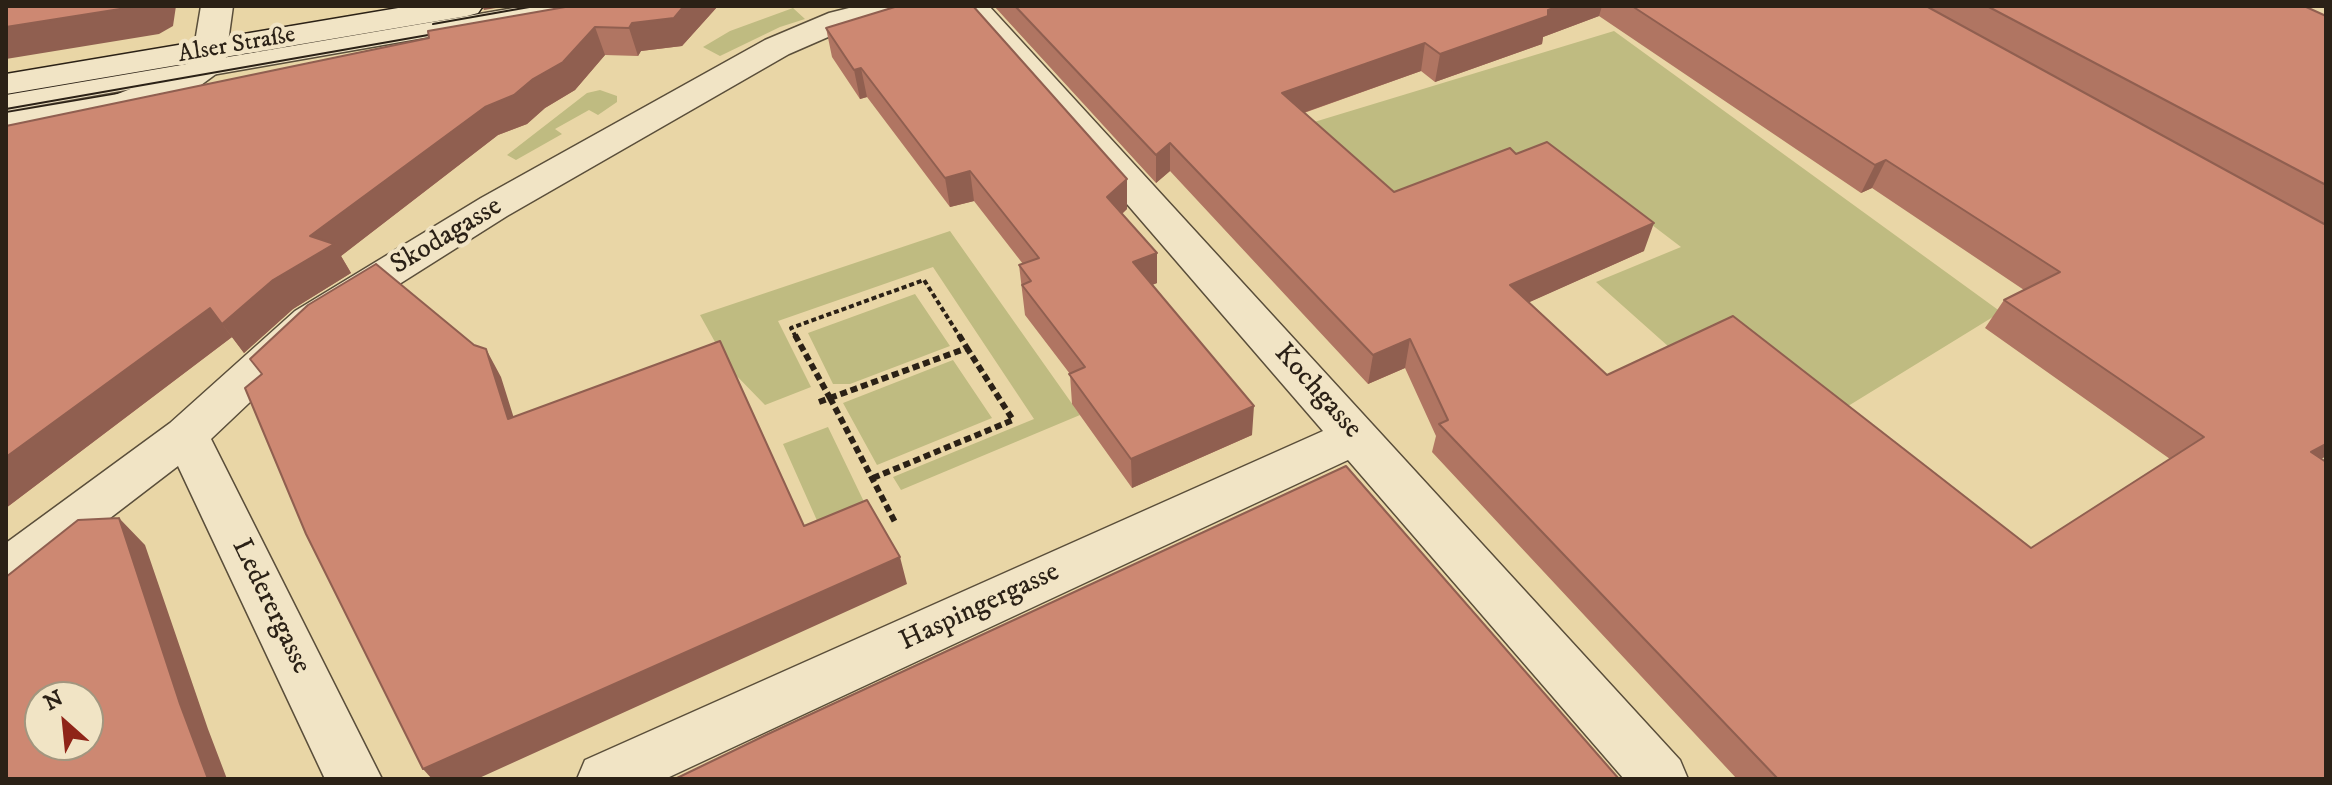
<!DOCTYPE html>
<html>
<head>
<meta charset="utf-8">
<style>
	body { margin:0 }
	#map { position:relative; width:2332px; height:785px; overflow:hidden; background:#e9d6a6; font-family:"IM FELL DW Pica",serif }
	canvas { display:block }
	.frame { position:absolute; inset:0; border:8px solid #2b2116; pointer-events:none }
	.north { position:absolute; left:24px; top:681px; width:80px; height:80px; box-sizing:border-box; background:#f1e4c5; border:2px solid #a2967f; border-radius:50%; rotate:333deg; font-size:22px; font-weight:700; line-height:32px; text-align:center; color:#2b2116 }
	.north::after { content:''; display:block; margin:auto; width:28px; height:36px; background:#8f2418; clip-path:polygon(50% 0,100% 100%,50% 72%,0 100%) }
</style>
</head>
<body>
<div id="map">
<canvas width="2332" height="785"></canvas>
<div class="frame"></div>
<div class="north">N</div>
</div>
<script>
const g = document.querySelector('canvas').getContext('2d');
g.lineJoin = 'round';
function fillPath(path, color) {
  g.fillStyle = color;
  g.fill(path, 'evenodd');
}
function poly(rows) {
  const path = new Path2D();
  for (const r of rows) {
    path.moveTo(r[0], r[1]);
    for (let i = 2; i < r.length; i += 2) path.lineTo(r[i], r[i + 1]);
  }
  return path;
}
function strokePath(path, color, width, dash) {
  g.strokeStyle = color;
  g.lineWidth = width;
  g.lineCap = dash ? 'butt' : 'round';
  g.setLineDash(dash || []);
  g.stroke(path);
}
function drawText(font, color, halo, rows, align = 'center') {
  g.font = font + ' "IM FELL DW Pica",serif';
  g.lineWidth = 8;
  g.setLineDash([]);
  g.textBaseline = 'middle';
  g.strokeStyle = halo;
  g.fillStyle = color;
  for (const [text, x, y, turn = 0] of rows) {
    g.save();
    g.translate(x, y);
    g.rotate((+turn || 0) * Math.PI / 180);
    g.textAlign = isNaN(turn) ? turn : align;
    if (halo) g.strokeText(text, 0, 0);
    g.fillText(text, 0, 0);
    g.restore();
  }
}
const green = poly([
	[793,8,805,19,780,27,720,56,703,47,730,31],
	[1614,31,2001,312,1840,411,1669,347,1596,282,1681,247,1547,145,1389,200,1301,126],
	[600,90,617,96,617,102,598,115,589,110,555,129,562,134,516,160,507,155,587,93],
	[950,231,1080,415,901,490,893,477,1034,419,933,267,778,321,811,387,765,405,730,369,700,315],
	[915,294,950,346,850,384,833,384,808,333],
	[953,360,992,418,877,465,843,403],
	[828,427,866,506,819,525,783,444]
]);
const pathFar1 = poly([
	[796,337,791,328,924,280,960,337]
]);
const path = poly([
	[795,335,830,398],
	[830,398,896,524],
	[830,398,967,348,959,335],
	[819,402,830,398],
	[873,478,1013,420,967,348]
]);
const lane = poly([
	[526,6,578,6,574,11,566,13,6,111,6,95,526,6]
]);
const street = poly([
	[201,6,233,6,225,64,220,71,201,85,139,109,127,112,115,109,110,102,115,95,177,71,192,60,201,6],
	[857,6,911,6,906,13,851,27,789,54,507,216,325,331,211,439,382,779,325,779,178,466,24,584,6,590,6,543,170,423,295,311,481,198,765,40,829,13,857,6],
	[956,6,989,6,1680,760,1688,779,1624,779,1348,460,665,779,577,779,585,760,1323,431,956,6]
]);
const secondary = poly([
	[410,6,483,6,478,13,467,16,6,94,6,74,410,6],
	[130,92,142,95,147,102,142,109,6,135,6,113,130,92]
]);
const tram = poly([
	[433,24,535,6],
	[6,109,451,31]
]);
const wall = poly([
	[571,6,718,6,682,46,641,51,638,56,605,55,575,90,545,108,527,124,498,135,341,256,351,273,293,309,244,353,232,337,6,508,429,38],
	[994,6,2304,6,2326,16,2326,456,2321,459,2326,779,1737,779,1432,452,1436,436,1405,368,1368,384,1170,171,1156,183],
	[1599,16,1861,193,1872,188,2024,290,2004,300,1985,328,2170,459,2031,548,1607,375,1529,302,1644,251,1394,192,1304,113,1421,71,1435,82,1542,44,1543,37],
	[826,28,1127,179,1127,209,1122,214,1157,283,1152,285,1252,435,1132,488,1072,404,1070,374,1025,315,1019,265,1023,264,974,201,950,207,867,97,860,99,832,57]
]);
const shadedWall = poly([
	[139,6,176,6,173,26,159,34,6,59,6,27],
	[482,6,508,6,484,10],
	[684,6,718,6,682,46,641,51,638,56,629,28,632,23],
	[1560,6,1602,6,1599,16,1543,37,1542,44,1435,82,1440,54],
	[595,27,605,55,575,90,545,108,527,124,498,135,341,256,351,273,293,309,244,353,222,324,273,280,310,236,485,107],
	[1425,43,1421,71,1280,121,1282,93],
	[861,68,867,97,860,99,854,70],
	[1170,143,1170,171,1156,183,1156,155],
	[1886,160,1872,188,1861,193,1875,165],
	[970,171,974,201,950,207,945,178],
	[1127,179,1127,209,1108,226,1107,197],
	[1654,223,1644,251,1503,314,1510,285],
	[1157,253,1157,283,1133,292,1133,262],
	[210,308,232,337,6,508,6,457],
	[1410,339,1405,368,1368,384,1373,355],
	[486,349,501,377,523,447,508,419],
	[1254,406,1252,435,1132,488,1131,459],
	[2326,444,2326,456,2283,481,2311,452],
	[119,518,145,545,208,729,227,779,208,779,180,704],
	[900,557,907,584,477,779,432,779,423,769]
]);
const building = poly([
	[6,6,139,6,6,27,6,6],
	[571,6,684,6,674,18,632,23,629,28,595,27,563,62,533,79,514,95,485,107,310,236,334,244,273,280,222,324,210,308,6,457,6,126,429,38,428,31,571,6],
	[898,6,973,6,1127,179,1107,197,1157,253,1133,262,1254,406,1131,459,1069,374,1085,367,1022,285,1031,281,1019,265,1039,258,970,171,945,178,861,68,854,70,826,28,898,6],
	[1015,6,1560,6,1548,10,1548,16,1440,54,1425,43,1282,93,1394,192,1510,148,1516,154,1547,142,1654,223,1510,285,1607,375,1733,316,2031,548,2204,437,2004,300,2060,272,1886,160,1875,165,1632,6,1926,6,2326,225,2326,444,2311,452,2326,462,2326,779,1778,779,1439,424,1448,420,1410,339,1373,355,1170,143,1156,155,1015,6],
	[1987,6,2304,6,2326,16,2326,185,1987,6],
	[376,264,474,345,486,349,508,419,720,341,804,526,867,500,900,557,423,769,306,534,245,388,262,374,250,359,308,305,376,264],
	[1346,466,1619,779,675,779,768,734,1346,466],
	[119,518,180,704,208,779,6,779,6,577,78,520,119,518],
	[40,697,88,697,88,745,40,745,40,697]
]);
const farStreetnames = [
	["Alser Straße",237,46,-10]
];
const streetNames = [
	["Skodagasse",447,237,-31],
	["Kochgasse",1317,392,48],
	["Lederergasse",270,607,64],
	["Haspingergasse",980,608,-25]
];
fillPath(green, '#bfbb81');
strokePath(lane, '#5a4e3a', 3);
strokePath(street, '#5a4e3a', 3);
strokePath(secondary, '#2b2116', 3);
strokePath(pathFar1, '#2b2116', 4, [5, 3]);
strokePath(path, '#2b2116', 6, [7, 4]);
fillPath(lane, '#f1e4c5');
fillPath(street, '#f1e4c5');
fillPath(secondary, '#f1e4c5');
strokePath(tram, '#2b2116', 2);
fillPath(wall, '#b07562');
fillPath(shadedWall, '#905f50');
fillPath(building, '#cd8872');
strokePath(building, '#905f50', 2);
drawText('24px', '#2b2116', '#f1e4c5', farStreetnames);
drawText('28px', '#2b2116', '#f1e4c5', streetNames);
</script>
</body>
</html>
